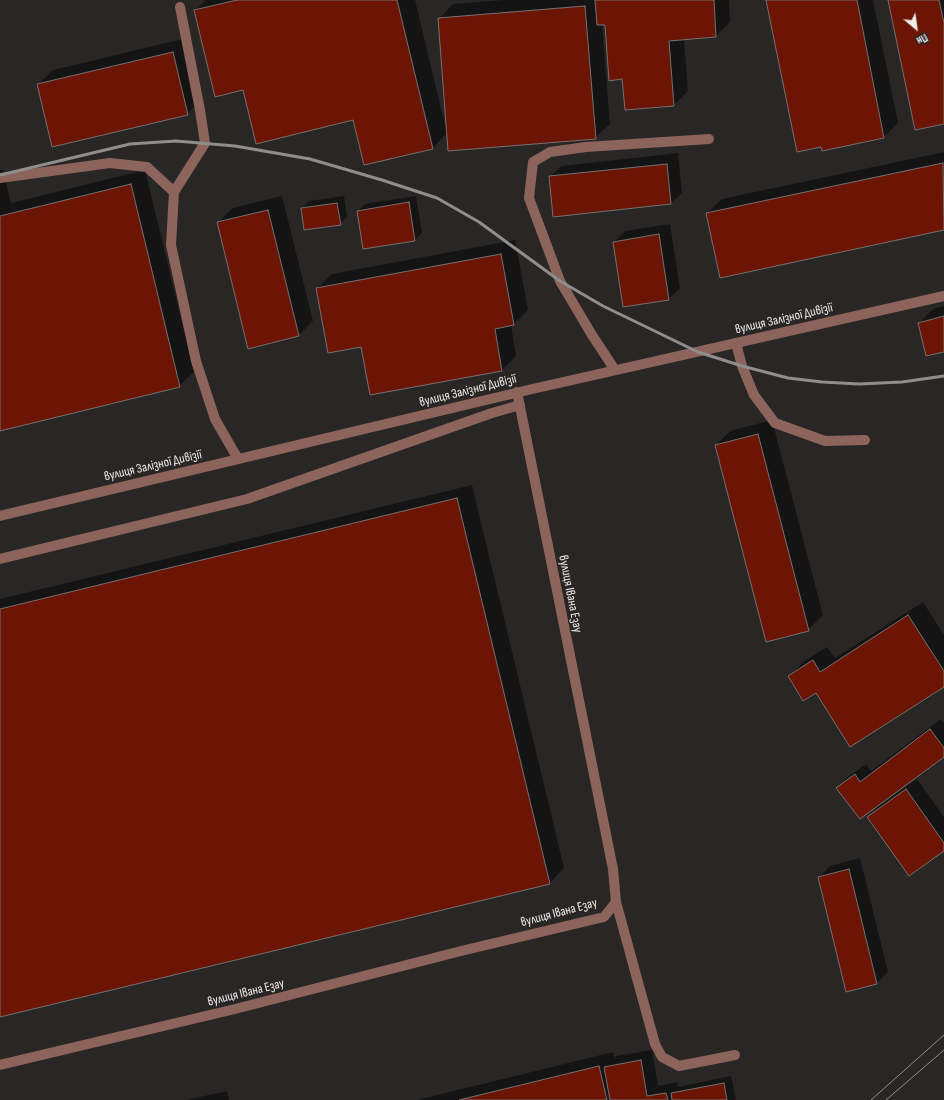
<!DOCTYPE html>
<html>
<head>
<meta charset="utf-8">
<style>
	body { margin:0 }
	#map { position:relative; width:944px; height:1100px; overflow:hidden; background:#292626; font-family:"Sofia Sans Condensed",sans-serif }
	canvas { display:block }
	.north { position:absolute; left:896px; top:8px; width:40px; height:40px; -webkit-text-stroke:3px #292626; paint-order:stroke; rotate:151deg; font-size:11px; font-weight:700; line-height:16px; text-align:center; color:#efecec }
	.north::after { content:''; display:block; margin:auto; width:14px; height:18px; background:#efecec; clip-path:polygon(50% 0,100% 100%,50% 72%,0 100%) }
</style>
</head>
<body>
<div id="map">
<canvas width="944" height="1100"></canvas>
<div class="north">Пн</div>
</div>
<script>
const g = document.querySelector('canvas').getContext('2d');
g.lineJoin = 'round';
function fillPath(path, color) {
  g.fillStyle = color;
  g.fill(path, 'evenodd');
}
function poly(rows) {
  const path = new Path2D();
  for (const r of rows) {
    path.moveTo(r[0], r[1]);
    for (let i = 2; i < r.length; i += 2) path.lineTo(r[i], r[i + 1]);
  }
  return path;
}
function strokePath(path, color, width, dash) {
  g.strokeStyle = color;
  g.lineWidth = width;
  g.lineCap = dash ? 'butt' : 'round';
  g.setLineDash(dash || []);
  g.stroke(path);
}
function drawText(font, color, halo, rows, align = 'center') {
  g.font = font + ' "Sofia Sans Condensed",sans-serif';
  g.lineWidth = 3;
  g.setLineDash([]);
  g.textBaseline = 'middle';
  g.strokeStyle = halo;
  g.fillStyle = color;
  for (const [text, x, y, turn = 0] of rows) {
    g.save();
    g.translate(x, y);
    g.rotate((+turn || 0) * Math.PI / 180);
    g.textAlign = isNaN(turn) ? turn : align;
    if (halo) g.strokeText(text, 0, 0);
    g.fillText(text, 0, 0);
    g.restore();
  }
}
const shadow = poly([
	[206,0,415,0,447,133,448,132,433,148,354,119,244,89,195,11],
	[503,0,729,0,730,22,716,36,684,39,688,91,674,105,606,24,602,24,610,124,595,138,439,19,453,4],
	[767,0,873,0,898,123,884,137,823,150],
	[889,0,944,0,944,123],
	[187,38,202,99,187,114,38,84,53,70],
	[944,152,944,229,721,277,707,213,722,199],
	[678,153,682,193,671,203,550,177,561,166],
	[0,170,3,170,11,203,145,170,194,372,179,386,0,430],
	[282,196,313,321,299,335,218,222,233,208],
	[344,196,347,216,340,224,302,208,309,201],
	[416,196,422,233,415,240,358,211,365,204],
	[670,224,680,288,669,299,614,242,625,231],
	[515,240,528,310,513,325,511,325,516,356,502,370,362,346,317,288,332,274],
	[944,306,944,351,919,323,933,309],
	[772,420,823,615,808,630,716,445,730,431],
	[472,485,564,868,550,883,0,1016,0,599],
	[923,602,944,635,944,686,816,692,789,677,803,662,827,647,835,658],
	[941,719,944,723,944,755,860,818,837,788,848,777,866,764,871,771],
	[917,779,944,817,944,850,869,817,879,806],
	[860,858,888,972,877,983,819,877,830,866],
	[652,1050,658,1086,677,1082,678,1087,731,1076,736,1100,417,1100,613,1052,615,1058,616,1056],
	[227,1091,229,1100,186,1100]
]);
const building = poly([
	[237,0,397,0,433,149,364,165,353,120,256,144,243,90,215,97,194,10,237,0],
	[595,0,714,0,716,37,669,41,674,106,625,110,622,79,609,81,605,25,597,25,595,0],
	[766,0,857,0,884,138,822,151,821,147,797,152,766,0],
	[888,0,939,0,944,23,944,124,915,130,888,0],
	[585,6,596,139,448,151,438,18,585,6],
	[173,52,188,115,52,147,37,84,173,52],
	[943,163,944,230,720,278,706,213,943,163],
	[667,164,671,204,553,217,549,176,667,164],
	[131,184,180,387,0,431,0,216,131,184],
	[409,202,415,241,363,249,357,211,409,202],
	[337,203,341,225,304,230,301,208,337,203],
	[268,210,299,336,248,349,217,222,268,210],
	[659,234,669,300,623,307,613,242,659,234],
	[501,254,514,325,495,329,502,371,370,395,361,347,328,353,316,288,501,254],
	[944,316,944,352,926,356,918,323,944,316],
	[758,434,809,631,766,642,715,445,758,434],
	[457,498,550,884,0,1017,0,609,457,498],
	[908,615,944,671,944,687,850,747,816,693,803,701,788,676,813,660,820,672,908,615],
	[930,729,944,748,944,757,860,819,836,788,855,774,860,782,930,729],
	[906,789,944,843,944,851,909,876,867,817,906,789],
	[849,869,877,984,846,992,818,877,849,869],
	[641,1060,647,1096,666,1093,668,1100,610,1100,604,1067,641,1060],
	[599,1066,607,1100,459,1100,599,1066],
	[724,1083,727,1100,672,1100,671,1093,724,1083]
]);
const service = poly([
	[180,7,200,110,205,143,174,192,171,245,196,361,215,419,238,459],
	[0,178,110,163,147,167,174,192],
	[736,343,742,366,754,395,775,423,825,441,865,440],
	[615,370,592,335,560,281,529,198,533,162,550,152,586,147,709,139],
	[0,559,247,499,492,413,520,405],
	[616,902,655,1044,662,1057,679,1066,735,1055]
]);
const minor = poly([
	[0,516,528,390,944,296],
	[0,1065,235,1009,461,951,604,917,616,902,613,869,517,392]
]);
const tram = poly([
	[871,1100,944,1035],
	[886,1100,944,1050]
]);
const rail = poly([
	[0,175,130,144,176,141,235,146,310,159,382,180,437,198,479,222,560,281,603,306,698,352,742,366,788,378,822,382,859,384,902,382,944,376]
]);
const streetNames = [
	["вулиця Залізної Дивізії",784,319,-13],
	["вулиця Залізної Дивізії",468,391,-14],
	["вулиця Залізної Дивізії",153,466,-13],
	["вулиця Івана Езау",570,594,79],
	["вулиця Івана Езау",559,913,-15],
	["вулиця Івана Езау",246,993,-14]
];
fillPath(shadow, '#0007');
fillPath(building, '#6d1505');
strokePath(building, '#757171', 1);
strokePath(service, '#8d645b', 10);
strokePath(minor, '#8d645b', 10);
strokePath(tram, '#908d8d', 1);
strokePath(rail, '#908d8d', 3);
drawText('13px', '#efecec', '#292626', streetNames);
</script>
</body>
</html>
